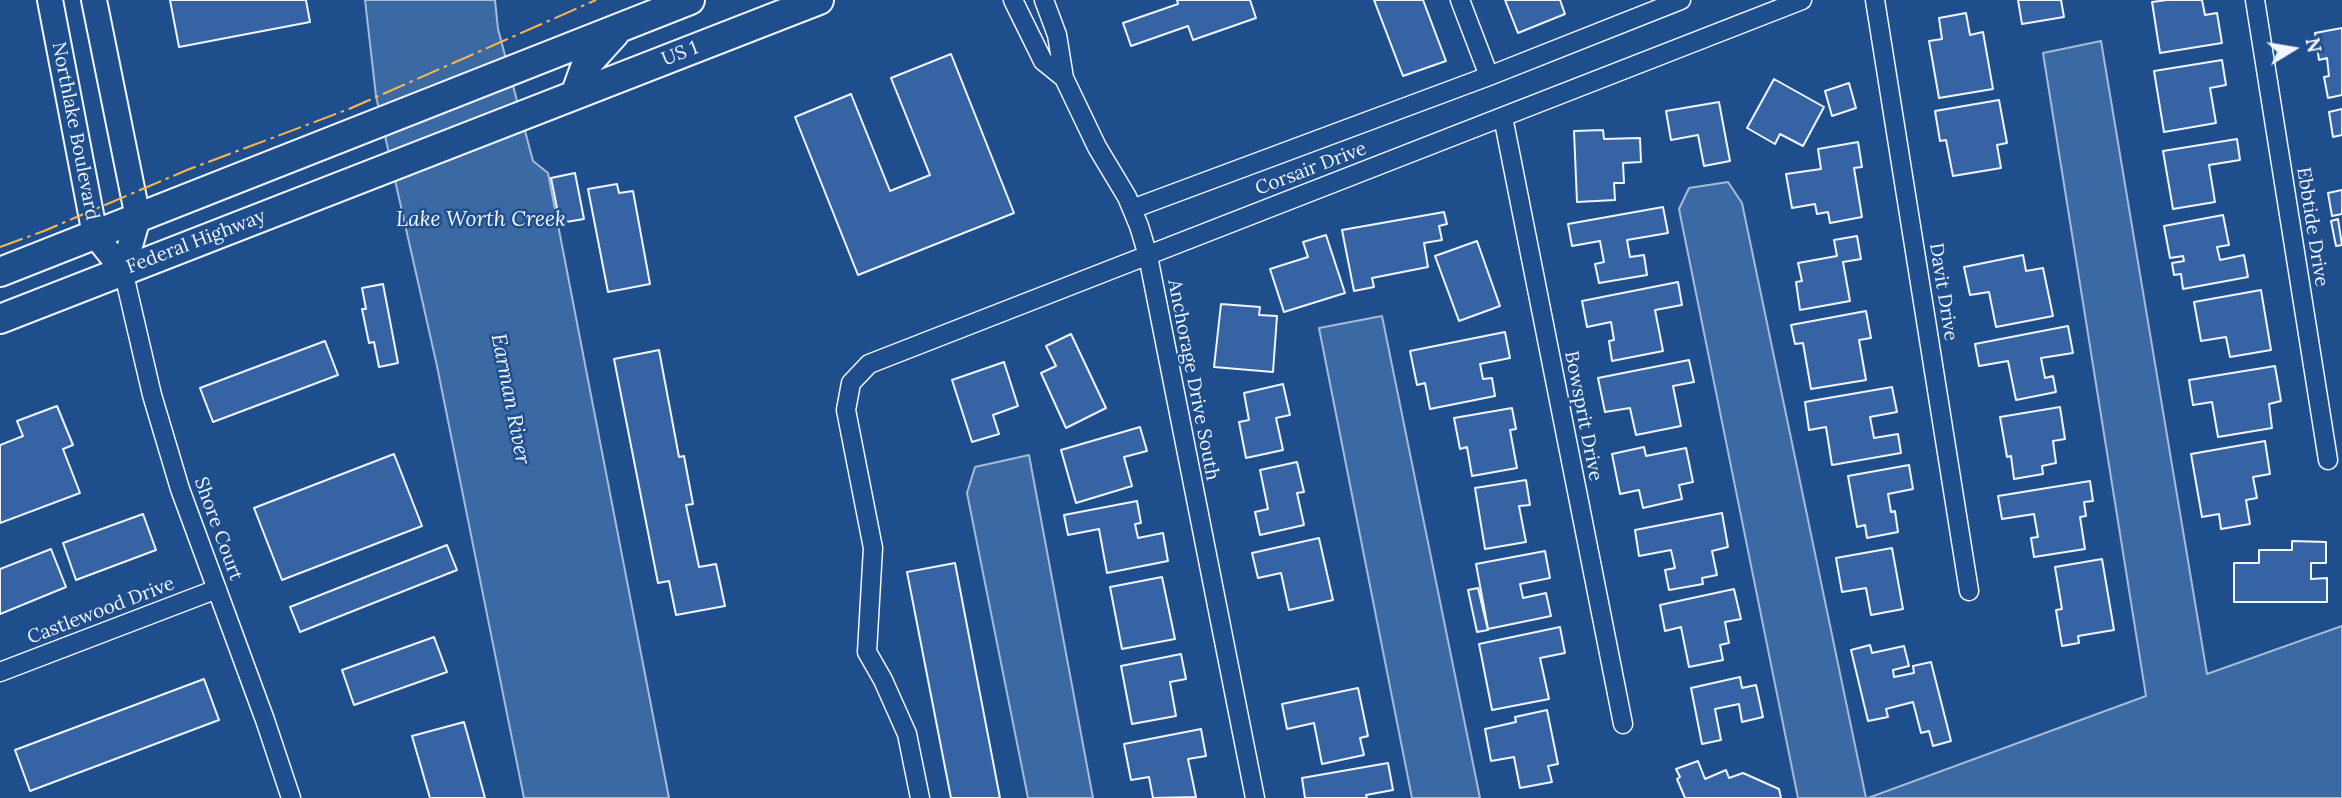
<!DOCTYPE html>
<html>
<head>
<meta charset="utf-8">
<style>
	body { margin:0 }
	#map { position:relative; width:2342px; height:798px; overflow:hidden; background:#1f4e8c; font-family:Lora,serif }
	canvas { display:block }
	.north { position:absolute; left:2258px; top:14px; width:70px; height:70px; -webkit-text-stroke:5px #1f4e8c; paint-order:stroke; rotate:79deg; font-size:19px; font-weight:700; line-height:28px; text-align:center; color:#f2f6ff }
	.north::after { content:''; display:block; margin:auto; width:24px; height:32px; background:#f2f6ff; clip-path:polygon(50% 0,100% 100%,50% 72%,0 100%) }
</style>
</head>
<body>
<div id="map">
<canvas width="2342" height="798"></canvas>
<div class="north">N</div>
</div>
<script>
const g = document.querySelector('canvas').getContext('2d');
g.lineJoin = 'round';
function fillPath(path, color) {
  g.fillStyle = color;
  g.fill(path, 'evenodd');
}
function poly(rows) {
  const path = new Path2D();
  for (const r of rows) {
    path.moveTo(r[0], r[1]);
    for (let i = 2; i < r.length; i += 2) path.lineTo(r[i], r[i + 1]);
  }
  return path;
}
function strokePath(path, color, width, dash) {
  g.strokeStyle = color;
  g.lineWidth = width;
  g.lineCap = dash ? 'butt' : 'round';
  g.setLineDash(dash || []);
  g.stroke(path);
}
function drawText(font, color, halo, rows, align = 'center') {
  g.font = font + ' Lora,serif';
  g.lineWidth = 5;
  g.setLineDash([]);
  g.textBaseline = 'middle';
  g.strokeStyle = halo;
  g.fillStyle = color;
  for (const [text, x, y, turn = 0] of rows) {
    g.save();
    g.translate(x, y);
    g.rotate((+turn || 0) * Math.PI / 180);
    g.textAlign = isNaN(turn) ? turn : align;
    if (halo) g.strokeText(text, 0, 0);
    g.fillText(text, 0, 0);
    g.restore();
  }
}
const water = poly([
	[365,0,495,0,498,29,533,161,548,173,669,798,524,798,437,366,376,96,365,0],
	[2101,41,2207,674,2342,626,2342,798,1868,798,2146,696,2043,53,2101,41],
	[1728,182,1742,203,1866,798,1798,798,1679,209,1689,188,1728,182],
	[1382,316,1480,798,1412,798,1319,328,1382,316],
	[1029,455,1093,798,1028,798,967,493,975,467,1029,455]
]);
const building = poly([
	[170,0,306,0,310,22,179,47,170,0],
	[1177,0,1250,0,1256,18,1193,40,1188,26,1131,46,1123,23,1178,4,1177,0],
	[1374,0,1423,0,1446,61,1403,76,1374,0],
	[1505,0,1560,0,1565,14,1518,33,1505,0],
	[2018,0,2061,0,2064,17,2022,24,2018,0],
	[2167,0,2202,0,2205,15,2217,13,2222,43,2160,53,2152,2,2167,0],
	[1966,13,1970,35,1983,32,1993,89,1939,98,1929,41,1942,39,1939,18,1966,13],
	[2342,28,2342,95,2328,98,2324,77,2329,76,2327,58,2319,60,2315,33,2342,28],
	[951,54,1014,213,858,275,795,117,851,94,890,191,930,175,891,78,951,54],
	[2222,60,2226,85,2210,88,2216,123,2164,132,2154,71,2222,60],
	[1774,79,1824,107,1803,146,1780,134,1775,144,1747,128,1774,79],
	[1849,83,1856,108,1832,116,1825,91,1849,83],
	[1999,100,2007,143,1997,145,2001,168,1953,176,1946,140,1940,141,1935,111,1999,100],
	[1719,102,1730,161,1704,166,1698,135,1671,140,1666,111,1719,102],
	[2342,109,2342,135,2333,137,2329,112,2342,109],
	[1603,130,1604,139,1640,138,1641,162,1623,163,1624,183,1614,183,1615,200,1577,202,1574,131,1603,130],
	[2237,139,2240,160,2209,165,2215,202,2173,209,2163,151,2237,139],
	[1858,142,1862,167,1854,168,1862,217,1830,223,1828,212,1817,214,1815,204,1792,208,1786,174,1821,169,1818,149,1858,142],
	[575,173,584,219,560,223,551,178,575,173],
	[617,184,619,193,633,191,650,284,608,292,588,189,617,184],
	[2342,190,2342,214,2332,216,2328,193,2342,190],
	[1663,207,1668,233,1627,240,1630,257,1644,255,1647,275,1599,283,1595,264,1604,262,1600,241,1572,246,1568,224,1663,207],
	[1444,212,1447,224,1439,226,1442,240,1424,243,1428,267,1372,278,1374,287,1354,291,1342,230,1444,212],
	[2223,215,2229,245,2217,247,2220,260,2244,255,2248,277,2183,289,2181,274,2174,275,2172,263,2184,261,2183,256,2170,258,2164,226,2223,215],
	[2338,219,2342,245,2336,246,2331,221,2338,219],
	[1326,235,1345,293,1284,312,1270,269,1308,257,1303,242,1326,235],
	[1857,236,1861,259,1843,262,1850,301,1800,310,1796,282,1802,281,1798,263,1837,256,1834,240,1857,236],
	[1477,241,1500,306,1459,321,1435,256,1477,241],
	[2023,255,2026,271,2043,268,2053,316,1996,327,1989,292,1970,295,1964,267,2023,255],
	[1678,282,1682,305,1655,310,1663,351,1612,361,1609,341,1614,340,1611,322,1587,327,1582,301,1678,282],
	[383,284,398,363,379,367,374,342,369,343,362,309,366,309,362,288,383,284],
	[2261,290,2271,350,2230,357,2226,337,2201,341,2194,302,2261,290],
	[1221,304,1260,307,1259,315,1277,316,1273,372,1214,367,1221,304],
	[1866,311,1871,338,1859,340,1866,380,1811,389,1803,343,1795,344,1791,325,1866,311],
	[2068,326,2073,353,2041,358,2045,378,2053,376,2056,392,2016,400,2008,361,1979,366,1975,344,2068,326],
	[1505,332,1510,358,1480,364,1483,379,1492,378,1495,396,1430,409,1425,383,1417,385,1410,351,1505,332],
	[1071,334,1106,408,1066,428,1041,373,1056,366,1046,346,1071,334],
	[325,341,338,375,213,422,200,388,325,341],
	[659,350,679,457,684,456,693,504,686,505,699,567,716,564,725,606,676,615,669,581,658,583,614,359,659,350],
	[1689,360,1694,382,1673,386,1681,426,1636,435,1630,408,1605,412,1598,378,1689,360],
	[1004,362,1018,406,993,415,999,434,972,442,952,380,1004,362],
	[2275,366,2281,401,2269,404,2272,428,2218,437,2212,402,2193,405,2189,380,2275,366],
	[1283,384,1290,415,1276,418,1283,450,1246,458,1239,422,1249,420,1244,393,1283,384],
	[1892,387,1897,412,1870,417,1874,438,1898,434,1901,453,1832,465,1826,427,1809,430,1805,402,1892,387],
	[57,406,73,445,63,449,80,493,0,523,0,445,23,436,17,421,57,406],
	[2060,407,2065,439,2053,441,2056,463,2042,466,2043,474,2014,479,2011,456,2007,457,2000,417,2060,407],
	[1512,408,1516,429,1510,430,1517,468,1472,476,1467,447,1460,449,1454,418,1512,408],
	[1140,427,1147,451,1124,457,1132,486,1076,503,1061,450,1140,427],
	[2265,441,2270,474,2253,477,2257,498,2246,500,2250,524,2221,529,2219,514,2202,517,2191,454,2265,441],
	[1644,447,1646,456,1686,448,1693,482,1679,485,1682,499,1643,508,1639,490,1620,494,1612,454,1644,447],
	[394,454,422,526,282,580,254,508,394,454],
	[1297,462,1304,492,1297,493,1304,525,1260,535,1255,512,1268,509,1260,470,1297,462],
	[1909,465,1913,489,1888,494,1891,512,1895,511,1898,532,1867,538,1865,525,1857,527,1848,476,1909,465],
	[1526,480,1530,505,1519,506,1526,542,1485,549,1475,488,1526,480],
	[2090,481,2093,501,2084,502,2086,516,2080,517,2085,549,2034,557,2031,538,2038,537,2034,514,2002,519,1998,496,2090,481],
	[1137,501,1141,523,1135,524,1138,538,1163,533,1168,561,1107,573,1099,529,1068,535,1064,515,1137,501],
	[1722,513,1728,547,1712,551,1717,575,1702,578,1703,584,1669,590,1665,570,1675,568,1671,550,1639,556,1635,530,1722,513],
	[143,514,156,550,76,580,63,543,143,514],
	[1319,538,1333,600,1289,610,1281,573,1258,578,1252,553,1319,538],
	[2292,541,2326,542,2326,563,2311,563,2311,579,2327,578,2327,602,2234,602,2234,563,2259,563,2259,550,2292,550,2292,541],
	[447,545,457,570,300,632,290,607,447,545],
	[1892,548,1903,609,1871,615,1866,588,1842,592,1836,558,1892,548],
	[51,549,66,587,0,614,0,569,51,549],
	[1545,551,1550,578,1520,584,1523,598,1546,593,1551,616,1488,629,1476,564,1545,551],
	[2102,559,2114,630,2078,636,2079,643,2062,646,2056,610,2062,609,2055,567,2102,559],
	[955,563,1000,798,951,798,907,572,955,563],
	[1162,577,1175,639,1122,649,1110,587,1162,577],
	[1478,588,1488,630,1477,632,1468,590,1478,588],
	[1734,589,1741,619,1725,622,1729,643,1720,645,1723,660,1689,667,1681,627,1665,631,1660,605,1734,589],
	[1560,627,1565,653,1540,658,1549,699,1492,710,1479,644,1560,627],
	[434,637,447,672,354,705,342,670,434,637],
	[1870,645,1872,653,1904,646,1909,666,1893,670,1894,677,1914,673,1913,666,1931,662,1951,741,1933,746,1929,731,1921,733,1913,702,1886,709,1888,717,1868,721,1851,650,1870,645],
	[1181,654,1186,679,1170,682,1176,716,1132,724,1121,666,1181,654],
	[1740,677,1742,688,1756,685,1763,717,1742,722,1739,704,1715,709,1721,740,1702,744,1691,688,1740,677],
	[204,679,219,720,30,791,15,750,204,679],
	[1358,688,1368,736,1360,738,1364,755,1322,764,1314,723,1287,729,1282,704,1358,688],
	[1547,710,1558,764,1548,766,1552,782,1520,788,1514,757,1491,761,1485,729,1516,722,1515,717,1547,710],
	[464,722,485,798,430,798,412,736,464,722],
	[1201,729,1206,756,1188,759,1196,797,1153,798,1149,777,1131,780,1124,744,1201,729],
	[1698,761,1705,779,1726,770,1729,778,1743,773,1779,789,1781,798,1685,798,1677,779,1680,777,1676,769,1698,761],
	[1388,763,1393,790,1366,795,1367,798,1305,798,1302,778,1388,763]
]);
const street = poly([
	[1013,0,1043,61,1064,78,1097,147,1127,197,1139,226,1148,256,1255,798],
	[1044,0,1057,35,1064,78],
	[1460,0,1489,76],
	[1875,0,1969,591],
	[2255,0,2328,460],
	[1503,117,1623,724],
	[1132,209,1489,76,1681,0],
	[123,270,152,395,180,489,265,720,291,798],
	[0,672,217,589],
	[920,798,907,734,883,680,867,652,873,548,846,410,851,383,869,364,1802,0]
]);
const secondary = poly([
	[50,0,95,235,123,270],
	[94,0,138,218,123,270]
]);
const primary = poly([
	[575,95,586,65,615,33],
	[0,272,690,0],
	[0,319,819,0]
]);
const power = poly([
	[0,247,44,231,187,170,349,109,596,0]
]);
const streetNames = [
	["US 1",680,54,-21],
	["Northlake Boulevard",75,131,79],
	["Corsair Drive",1311,169,-21],
	["Ebbtide Drive",2312,227,81],
	["Federal Highway",196,242,-21],
	["Davit Drive",1943,292,81],
	["Anchorage Drive South",1193,380,79],
	["Bowsprit Drive",1583,416,79],
	["Shore Court",218,529,70],
	["Castlewood Drive",101,611,-21]
];
const waterNames = [
	["Lake Worth Creek",481,220],
	["Earman River",510,399,79]
];
fillPath(water, '#3b69a3');
strokePath(water, '#a8bbd7', 2);
fillPath(building, '#3563a3');
strokePath(building, '#f2f6ff', 2);
strokePath(street, '#f2f6ff', 21);
strokePath(secondary, '#f2f6ff', 28);
strokePath(primary, '#f2f6ff', 32);
strokePath(street, '#1f4e8c', 18);
strokePath(secondary, '#1f4e8c', 24);
strokePath(primary, '#1f4e8c', 28);
strokePath(power, '#ffb74d', 2, [24, 5, 3.5, 5]);
drawText('19px', '#f2f6ff', '#1f4e8c', streetNames);
drawText('italic 21px', '#f2f6ff', '#1f4e8c', waterNames);
</script>
</body>
</html>
